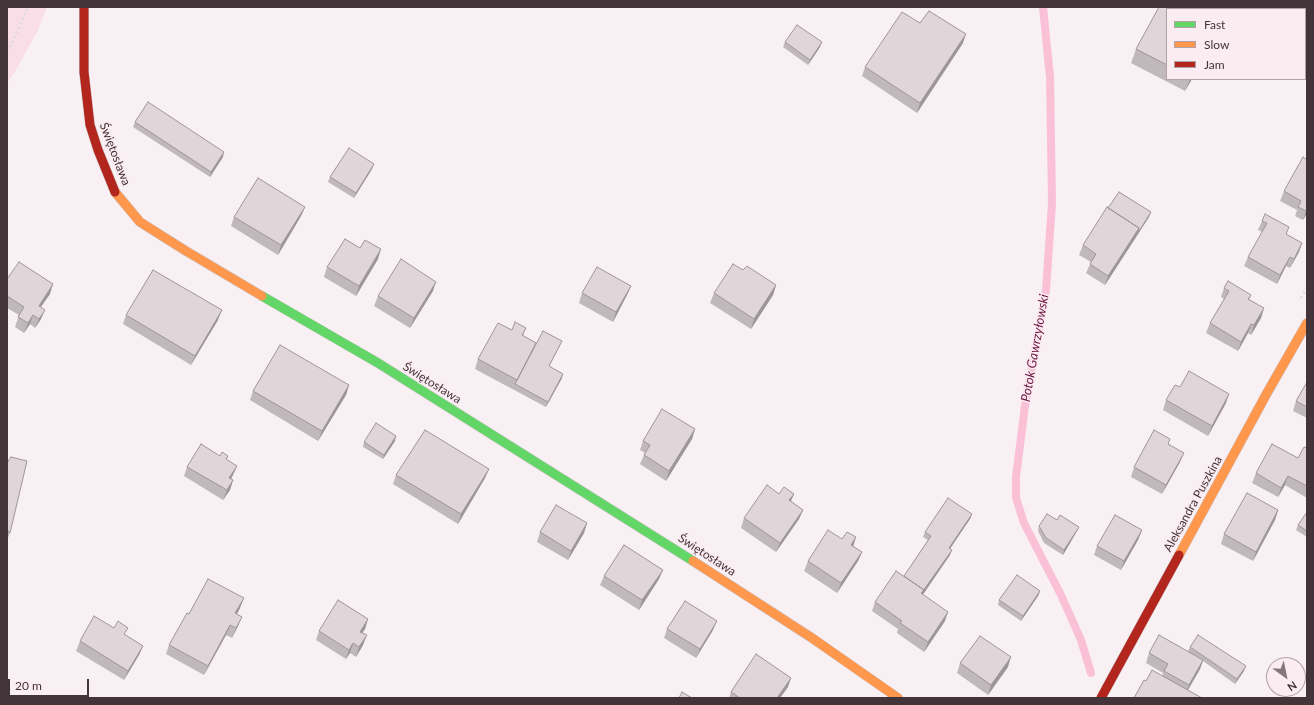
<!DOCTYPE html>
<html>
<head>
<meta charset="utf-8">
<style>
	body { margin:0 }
	#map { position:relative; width:1314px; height:705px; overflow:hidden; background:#f8f0f2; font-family:Lato,sans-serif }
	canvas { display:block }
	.frame { position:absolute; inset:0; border:8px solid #423439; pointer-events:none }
	.legend { position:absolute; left:1166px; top:8px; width:140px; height:72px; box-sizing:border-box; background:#fbecf1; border:1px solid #b1a2a7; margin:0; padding:5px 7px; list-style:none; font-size:12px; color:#423439 }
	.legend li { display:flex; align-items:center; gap:8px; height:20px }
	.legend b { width:20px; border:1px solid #b1a2a7 }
	.north { position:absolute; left:1266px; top:657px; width:40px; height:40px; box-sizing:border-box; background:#fbecf1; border:1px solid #b1a2a7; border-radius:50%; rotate:147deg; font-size:11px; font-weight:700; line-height:16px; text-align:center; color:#423439 }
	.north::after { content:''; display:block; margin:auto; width:14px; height:18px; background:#82767a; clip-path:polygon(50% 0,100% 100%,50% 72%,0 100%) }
	.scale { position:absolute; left:8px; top:679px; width:81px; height:18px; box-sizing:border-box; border:2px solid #423439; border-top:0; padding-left:5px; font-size:12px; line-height:14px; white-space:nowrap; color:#423439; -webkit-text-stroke:3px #fbecf1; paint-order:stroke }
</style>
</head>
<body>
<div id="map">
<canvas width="1314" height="705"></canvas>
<div class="frame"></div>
<ul class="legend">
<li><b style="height:5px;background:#63d668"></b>Fast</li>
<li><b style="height:5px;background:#ff974d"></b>Slow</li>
<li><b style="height:5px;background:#b3261e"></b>Jam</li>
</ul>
<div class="north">N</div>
<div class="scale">20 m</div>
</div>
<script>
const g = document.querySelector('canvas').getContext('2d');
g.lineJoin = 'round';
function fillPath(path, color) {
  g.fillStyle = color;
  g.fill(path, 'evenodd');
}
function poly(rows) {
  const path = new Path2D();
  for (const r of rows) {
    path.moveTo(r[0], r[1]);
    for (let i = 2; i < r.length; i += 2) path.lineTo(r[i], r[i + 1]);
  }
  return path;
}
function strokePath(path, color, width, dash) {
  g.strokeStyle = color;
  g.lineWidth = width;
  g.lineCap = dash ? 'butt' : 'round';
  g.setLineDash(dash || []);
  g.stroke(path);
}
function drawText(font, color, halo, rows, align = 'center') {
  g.font = font + ' Lato,sans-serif';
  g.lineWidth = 3;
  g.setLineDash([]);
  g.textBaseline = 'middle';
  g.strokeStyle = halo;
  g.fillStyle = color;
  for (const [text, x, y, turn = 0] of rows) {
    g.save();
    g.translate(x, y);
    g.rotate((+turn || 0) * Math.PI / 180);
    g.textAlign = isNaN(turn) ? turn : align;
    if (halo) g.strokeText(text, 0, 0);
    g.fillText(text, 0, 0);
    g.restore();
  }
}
const green = poly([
	[7,7,47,7,38,30,16,70,7,83]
]);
const stream = poly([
	[1043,7,1050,77,1052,203,1046,290,1025,406,1016,477,1016,498,1024,523,1061,595,1081,640,1091,673]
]);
const path = poly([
	[7,51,11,45,28,7],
	[1301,298,1307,288]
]);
const fast = poly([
	[262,296,378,363,693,561]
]);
const slow = poly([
	[115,192,140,222,186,251,262,296],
	[1179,555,1267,393,1307,323],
	[693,561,812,638,898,698]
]);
const jam = poly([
	[84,7,84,72,90,125,98,150,115,192],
	[1101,698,1179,555]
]);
const wall = poly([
	[1167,9,1167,79,1192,79,1185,91,1131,63,1136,49],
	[920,23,963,43,917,113,862,76,865,67],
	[1307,39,1307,52,1305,51,1305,43],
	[785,42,820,47,808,65,783,47],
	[135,122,223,157,210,177,133,127],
	[1307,160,1307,216,1306,215,1303,220,1295,216,1297,210,1280,201,1284,191],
	[372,169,354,198,328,182,330,177],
	[305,207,301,216,278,255,231,226,234,217],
	[1108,208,1149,217,1105,285,1086,273,1091,262,1079,255,1083,245],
	[1262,221,1302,243,1299,252,1290,268,1286,266,1277,284,1244,266,1248,257,1262,232,1258,230],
	[378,259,356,296,324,277,327,267],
	[743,270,776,285,773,295,751,329,710,303,714,293],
	[7,279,50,294,41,307,41,319,35,328,30,324,24,333,15,327,19,315,7,308],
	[631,286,627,295,613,322,579,303,582,293],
	[1224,288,1251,295,1249,300,1264,308,1261,318,1251,335,1248,333,1238,351,1206,333,1210,323,1224,299,1221,297],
	[433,291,410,328,374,306,378,296],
	[126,315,218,320,191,365,123,324],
	[526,328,523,336,536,343,534,348,560,346,549,366,562,378,546,407,475,369,478,359,512,330],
	[1307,382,1307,418,1293,411,1296,401],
	[349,385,346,395,318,441,250,400,253,391],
	[1180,387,1226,403,1208,436,1163,410,1166,400],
	[695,429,692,439,666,481,640,464,645,453,640,450,643,441],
	[395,441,383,459,363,447,364,442],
	[1168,444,1180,462,1162,494,1131,477,1134,467],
	[1307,448,1307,498,1285,485,1278,497,1252,483,1256,473,1298,458],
	[220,456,228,456,226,460,237,466,233,475,231,479,233,480,230,490,223,500,184,476,187,467],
	[7,463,10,533,7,540],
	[489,469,485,478,458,524,393,484,396,475],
	[779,494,794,494,791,501,803,510,799,519,776,552,741,528,744,518],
	[1278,510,1275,520,1253,561,1221,544,1224,534],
	[1307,512,1307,537,1296,530,1298,525],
	[972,514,970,519,950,549,950,555,923,594,945,621,924,652,897,633,898,629,872,611,875,602,904,576,928,540,923,537,925,532],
	[1057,520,1079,527,1077,531,1063,555,1044,543,1038,531,1039,526],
	[587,523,584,533,568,560,537,542,540,532],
	[1142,530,1138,540,1121,570,1094,555,1097,546],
	[856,537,853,546,862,552,858,561,837,593,804,571,808,561,842,539],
	[604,576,659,579,639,610,600,585],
	[1040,591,1038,596,1021,621,998,605,999,600],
	[240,608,237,614,238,626,232,638,226,635,204,675,166,654,169,645,189,614],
	[368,619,365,629,362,633,363,645,356,657,350,653,346,659,316,640,319,631],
	[667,629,713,630,696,658,664,638],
	[126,635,143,646,139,655,124,680,76,651,80,641],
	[1190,647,1244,671,1235,684,1203,661,1200,669,1188,690,1146,681,1162,676,1163,673,1146,663,1149,653,1188,651],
	[960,663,1008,667,988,695,957,673],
	[788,687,780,698,729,698,731,692]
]);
const shadedWall = poly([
	[966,34,963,43,917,113,920,103],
	[822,42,820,47,808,65,810,60],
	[1190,79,1192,79,1185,91],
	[224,152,223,157,210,177,211,172],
	[374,164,372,169,354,198,356,193],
	[305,207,301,216,278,255,281,245],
	[1307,209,1306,215,1303,220,1306,211],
	[1151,212,1149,217,1105,285,1108,276,1139,228],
	[1302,243,1299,252,1290,268,1294,259],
	[381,249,378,259,356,296,359,286],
	[1290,257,1286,266,1277,284,1280,275],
	[436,282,433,291,410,328,414,318],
	[53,284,50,294,35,315,39,306],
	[776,285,773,295,751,329,754,319],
	[631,286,627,295,613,322,616,312],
	[1264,308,1261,318,1251,335,1254,325],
	[45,310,41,319,35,328,39,319],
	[222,310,218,320,191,365,195,356],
	[33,315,30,324,24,333,28,323],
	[1251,324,1248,333,1238,351,1241,342],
	[563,374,562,378,546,407,548,402],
	[349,385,346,395,318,441,322,431],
	[1229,394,1226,403,1208,436,1212,426],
	[695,429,692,439,666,481,669,471],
	[396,436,395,441,383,459,384,455],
	[1184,453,1180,462,1162,494,1166,485],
	[237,466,233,475,226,488,229,478],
	[489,469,485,478,458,524,461,514],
	[1288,476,1285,485,1278,497,1281,488],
	[233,480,230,490,223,500,227,490],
	[794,494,790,503,789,500],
	[803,510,799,519,776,552,780,543],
	[1278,510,1275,520,1253,561,1256,552],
	[972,514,970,519,947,553,949,548],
	[587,523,584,533,568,560,571,551],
	[1079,527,1077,531,1063,555,1064,550],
	[1142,530,1138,540,1121,570,1124,561],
	[856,537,853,547,851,545],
	[952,550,950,555,922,596,921,593],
	[862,552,858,561,837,593,841,583],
	[663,570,659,579,639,610,642,600],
	[1040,591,1038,596,1021,621,1023,616],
	[244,598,240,608,232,623,235,613],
	[948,612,945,621,924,652,928,642],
	[242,617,238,626,232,638,236,628],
	[368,619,365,629,357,641,360,632],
	[717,621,713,630,696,658,700,649],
	[230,625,226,635,204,675,208,666],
	[367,635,363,645,356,657,359,647],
	[353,643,350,653,346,659,349,650],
	[143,646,139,655,124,680,128,671],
	[1011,657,1008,667,988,695,991,685],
	[1203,660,1200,669,1185,695,1189,685],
	[1246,666,1244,671,1235,684,1237,679],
	[791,678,788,687,780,698,777,698]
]);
const building = poly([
	[1159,7,1220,7,1224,9,1167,9,1167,65,1136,49,1159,7],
	[929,11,966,34,920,103,865,67,902,12,920,23,929,11],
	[797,25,822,42,810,60,785,42,797,25],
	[1307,39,1307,46,1305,45,1305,43,1307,39],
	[148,102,224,152,211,172,135,122,148,102],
	[349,148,374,164,356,193,330,177,349,148],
	[1303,157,1307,160,1307,209,1306,211,1298,207,1301,201,1284,191,1303,157],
	[258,178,305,207,281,245,234,217,258,178],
	[1119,192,1151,212,1138,233,1139,228,1108,208,1119,192],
	[1107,207,1139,228,1108,276,1090,264,1096,254,1083,245,1107,207],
	[1265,214,1289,227,1286,234,1302,243,1294,259,1290,257,1280,275,1248,257,1267,223,1262,221,1265,214],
	[345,239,360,248,365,240,381,249,359,286,327,267,345,239],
	[401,259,436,282,414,318,378,296,401,259],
	[19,262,53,284,39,306,45,310,39,319,33,315,28,323,18,317,24,307,7,296,7,279,19,262],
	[733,264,743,270,747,266,776,285,754,319,714,293,733,264],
	[597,267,631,286,616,312,582,293,597,267],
	[153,270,222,310,195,356,126,315,153,270],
	[1228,281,1251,295,1248,299,1264,308,1254,325,1251,324,1241,342,1210,323,1229,291,1224,288,1228,281],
	[515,322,526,328,522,335,536,343,517,380,478,359,498,323,512,330,515,322],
	[543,331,562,341,549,366,563,374,548,402,515,384,543,331],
	[280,345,349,385,322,431,253,391,280,345],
	[1189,371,1229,394,1212,426,1166,400,1175,385,1180,387,1189,371],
	[1307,382,1307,407,1296,401,1307,382],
	[662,409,695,429,669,471,644,455,650,445,643,441,662,409],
	[376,423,396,436,384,455,364,442,376,423],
	[425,430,489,469,461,514,396,475,425,430],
	[1154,430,1170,439,1168,444,1184,453,1166,485,1134,467,1154,430],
	[201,444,220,456,222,452,228,456,226,459,237,466,229,478,233,480,227,490,187,467,201,444],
	[1272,444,1298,458,1304,447,1307,448,1307,486,1288,476,1281,488,1256,473,1272,444],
	[11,457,27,461,10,533,7,529,7,463,11,457],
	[767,485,779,494,784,487,794,494,789,500,803,510,780,543,744,518,767,485],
	[1247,493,1278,510,1256,552,1224,534,1247,493],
	[948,498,972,514,949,548,952,550,923,591,924,590,904,576,931,536,925,532,948,498],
	[556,505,587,523,571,551,540,532,556,505],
	[1307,512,1307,531,1298,525,1307,512],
	[1047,514,1057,520,1060,515,1079,527,1064,550,1046,538,1039,526,1047,514],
	[1115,515,1142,530,1124,561,1097,546,1115,515],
	[828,530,842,539,847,532,856,537,851,545,862,552,841,583,808,561,828,530],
	[624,545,663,570,642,600,604,576,624,545],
	[896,571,924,590,921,593,948,612,928,642,900,623,902,621,875,602,896,571],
	[1017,575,1040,591,1023,616,999,600,1017,575],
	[208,579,244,598,235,613,242,617,236,628,230,625,208,666,169,645,187,613,189,614,208,579],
	[338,600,368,619,360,632,367,635,359,647,353,643,349,650,319,631,338,600],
	[685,601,717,621,700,649,667,629,685,601],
	[94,616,114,628,118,621,128,628,124,634,143,646,128,671,80,641,94,616],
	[1159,635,1203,660,1189,685,1164,671,1168,664,1149,653,1159,635],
	[1198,635,1246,666,1237,679,1190,647,1198,635],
	[980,636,1011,657,991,685,960,663,980,636],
	[756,654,791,678,777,698,740,698,731,692,756,654],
	[1152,670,1202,698,1134,698,1144,680,1146,681,1152,670],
	[682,692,692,698,679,698,682,692]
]);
const streetNames = [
	["Świętosława",115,154,69],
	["Świętosława",432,383,32],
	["Aleksandra Puszkina",1193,504,-61],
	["Świętosława",707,555,33]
];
const waterNames = [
	["Potok Gawrzyłowski",1035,348,-80]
];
fillPath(green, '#f9dde7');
strokePath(stream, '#fac1d6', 8);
strokePath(fast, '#cac1c4', 10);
strokePath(slow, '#cac1c4', 10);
strokePath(jam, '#cac1c4', 10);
strokePath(path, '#dedbdc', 2.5, [2, 3]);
strokePath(fast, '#63d668', 9);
strokePath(slow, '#ff974d', 9);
strokePath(jam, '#b3261e', 9);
fillPath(wall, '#c1b8bb');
fillPath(shadedWall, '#9d9698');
fillPath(building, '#e0d6d9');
strokePath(building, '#9d9698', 1);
drawText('12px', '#423439', '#fbecf1', streetNames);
drawText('italic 13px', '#6e1642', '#fbecf1', waterNames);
</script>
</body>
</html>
